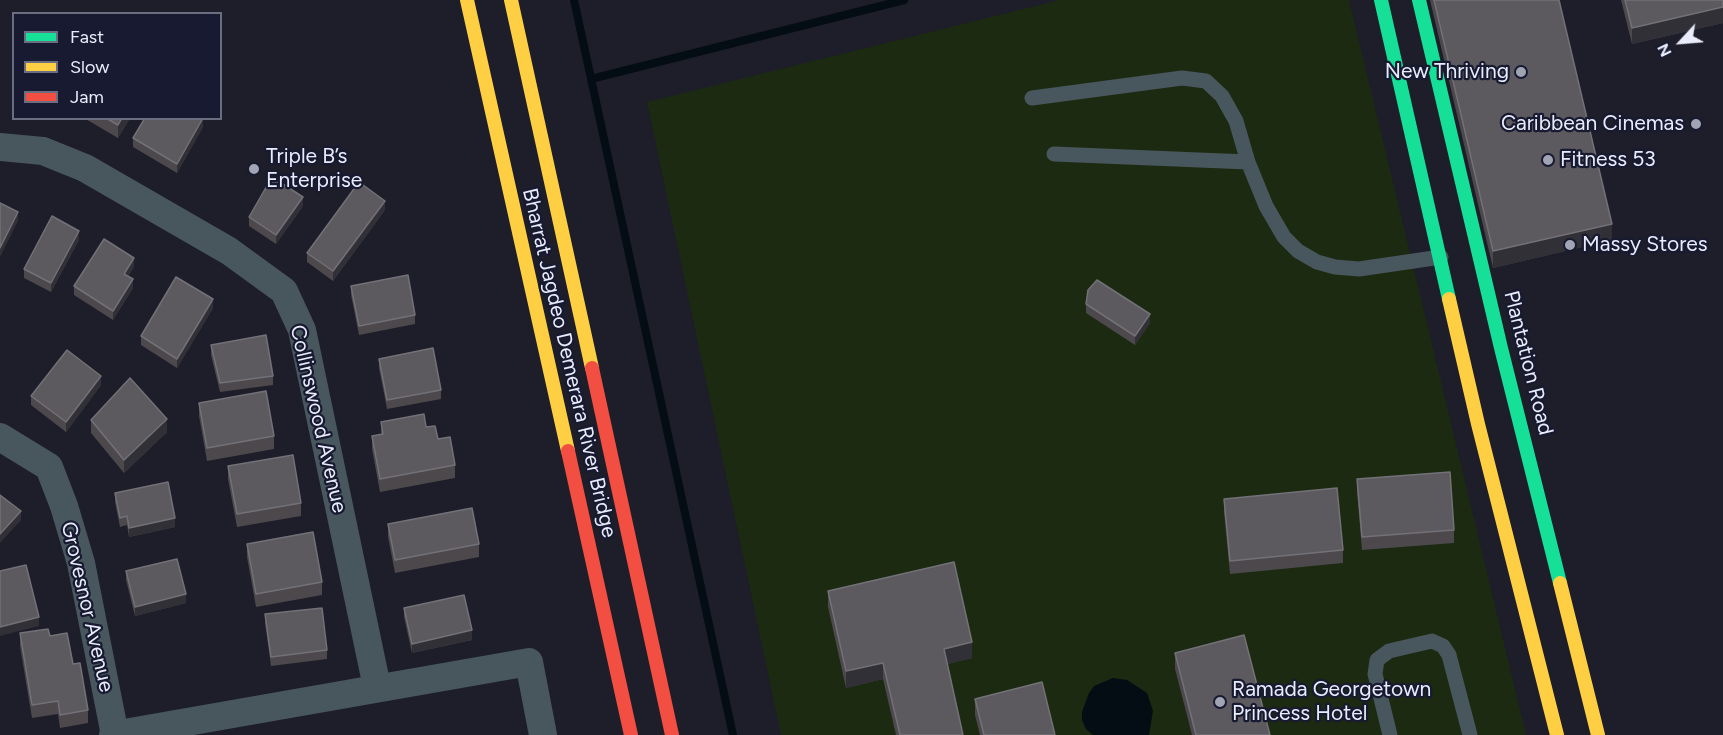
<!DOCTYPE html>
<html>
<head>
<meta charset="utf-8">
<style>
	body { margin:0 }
	#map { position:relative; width:1723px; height:735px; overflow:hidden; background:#1d1e2a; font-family:Figtree,sans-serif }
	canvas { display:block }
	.legend { position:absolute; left:12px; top:12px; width:210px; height:108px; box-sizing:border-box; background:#171a30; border:2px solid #6b6e81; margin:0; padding:8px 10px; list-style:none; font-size:18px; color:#e8ecfb }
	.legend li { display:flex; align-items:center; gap:12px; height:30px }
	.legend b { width:30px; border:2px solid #6b6e81 }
	.north { position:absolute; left:1651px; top:12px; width:60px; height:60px; -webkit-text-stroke:4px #171a30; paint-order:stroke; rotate:244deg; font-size:16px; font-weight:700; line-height:24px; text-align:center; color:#e8ecfb }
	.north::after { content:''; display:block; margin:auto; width:21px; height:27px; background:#e8ecfb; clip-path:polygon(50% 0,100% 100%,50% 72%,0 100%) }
</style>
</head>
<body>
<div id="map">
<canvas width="1723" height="735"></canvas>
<ul class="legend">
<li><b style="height:8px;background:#16e098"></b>Fast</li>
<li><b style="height:8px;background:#ffcf43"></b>Slow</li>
<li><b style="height:8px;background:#f24e42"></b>Jam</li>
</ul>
<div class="north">N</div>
</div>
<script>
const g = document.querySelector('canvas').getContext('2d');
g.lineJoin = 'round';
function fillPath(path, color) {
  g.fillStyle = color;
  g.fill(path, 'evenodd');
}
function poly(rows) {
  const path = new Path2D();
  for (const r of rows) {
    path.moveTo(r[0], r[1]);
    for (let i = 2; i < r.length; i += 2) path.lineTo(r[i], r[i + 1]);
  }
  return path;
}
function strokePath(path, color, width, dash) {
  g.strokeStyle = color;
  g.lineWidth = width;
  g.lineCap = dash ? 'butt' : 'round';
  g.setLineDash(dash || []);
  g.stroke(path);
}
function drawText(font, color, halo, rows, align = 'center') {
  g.font = font + ' Figtree,sans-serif';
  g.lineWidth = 4.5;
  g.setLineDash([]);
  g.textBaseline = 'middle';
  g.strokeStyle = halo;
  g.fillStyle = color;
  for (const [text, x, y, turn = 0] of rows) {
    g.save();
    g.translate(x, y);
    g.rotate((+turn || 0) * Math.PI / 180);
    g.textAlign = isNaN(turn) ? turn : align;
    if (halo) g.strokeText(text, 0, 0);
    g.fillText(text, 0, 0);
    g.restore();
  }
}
const green = poly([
	[1060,0,1349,0,1526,735,1266,735,1175,669,1192,735,1051,735,976,715,980,735,781,735,647,102]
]);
const water = poly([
	[1113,678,1127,680,1147,693,1153,711,1149,735,1093,735,1086,729,1082,720,1082,712,1089,693,1094,686]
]);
const stream = poly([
	[574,0,733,735],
	[591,79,904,0]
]);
const lane = poly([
	[1032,98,1182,78,1206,81,1222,96,1236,121,1248,162,1266,206,1284,237,1298,251,1317,262,1335,267,1359,269,1441,257],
	[1054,154,1248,162],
	[1390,735,1375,674,1377,660,1389,651,1432,641,1443,646,1449,655,1470,735]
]);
const street = poly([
	[0,147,43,151,85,168,229,251,284,291,302,330,377,687],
	[0,437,49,467,64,506,81,563,115,735],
	[113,735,529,662,543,735]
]);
const fast = poly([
	[1381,0,1449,299],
	[1419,0,1501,348,1560,583]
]);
const slow = poly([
	[467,0,568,451],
	[511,0,592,368],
	[1449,299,1478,424,1557,735],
	[1560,583,1598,735]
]);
const jam = poly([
	[592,368,672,735],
	[568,451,631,735]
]);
const wall = poly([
	[1430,0,1559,0,1612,240,1493,268],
	[1621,0,1723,0,1723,23,1632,44],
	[84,118,130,118,118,138],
	[203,127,177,173,133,147,133,138],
	[303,206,276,244,249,226,249,217],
	[385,210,333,281,307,262,307,253],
	[79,240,51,292,24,278,24,269],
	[134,267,128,276,133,288,113,320,74,295,74,286],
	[351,286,415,315,415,324,359,335,351,295],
	[1086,304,1150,323,1135,345,1086,313],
	[213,308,177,368,141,345,141,336],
	[211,345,273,376,273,385,220,392,211,355],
	[379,359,441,390,441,399,387,409,379,368],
	[101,385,66,432,31,405,31,396],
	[199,403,274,436,274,449,207,461,199,416],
	[91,420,167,432,124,473,91,433],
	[381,422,426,427,438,439,455,465,455,478,380,492,372,449,372,436,381,435],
	[228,466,301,503,301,516,237,527,228,479],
	[1357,479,1454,530,1454,543,1362,550,1357,492],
	[115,493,175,527,129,537,127,525,120,527,115,502],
	[1224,499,1343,550,1343,563,1230,574,1224,512],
	[388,524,479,544,479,557,395,573,388,537],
	[247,544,322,582,322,595,256,607,247,557],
	[126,571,186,603,135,616,126,580],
	[828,591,972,658,947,664,963,735,896,735,883,679,846,688,828,607],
	[404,608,472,640,412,653,404,617],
	[265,614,327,650,327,659,271,666,265,623],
	[20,633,50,636,73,664,88,710,88,723,60,728,58,714,32,718,20,646],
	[1175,653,1270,735,1192,735,1175,669],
	[975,699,1055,735,980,735,975,715]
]);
const shadedWall = poly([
	[1723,7,1723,23,1632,44,1632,28],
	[122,118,130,118,118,138,118,125],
	[203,118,203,127,177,173,177,164],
	[303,197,303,206,276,244,276,235],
	[385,201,385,210,333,281,333,271],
	[18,212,18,221,0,257,0,248],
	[1612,224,1612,240,1493,268,1493,251],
	[79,231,79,240,51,292,51,283],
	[134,258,134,267,124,283,124,274],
	[133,279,133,288,113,320,113,311],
	[213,299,213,308,177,368,177,359],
	[1150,314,1150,323,1135,345,1135,336],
	[101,376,101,385,66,432,66,422],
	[167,419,167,432,124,473,124,460],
	[21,511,21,520,0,543,0,534],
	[175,518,175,527,129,537,129,528],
	[186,594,186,603,135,616,135,607],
	[39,617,39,626,0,636,0,627],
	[472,630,472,640,412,653,412,644],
	[972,642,972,658,944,665,944,649],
	[883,663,883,679,846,688,846,671]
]);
const building = poly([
	[1434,0,1559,0,1612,224,1493,251,1434,0],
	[1625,0,1723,0,1723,7,1632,28,1625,0],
	[106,118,122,118,118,125,106,118],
	[145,118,203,118,177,164,133,138,145,118],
	[272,177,303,197,276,235,249,217,272,177],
	[359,182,385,201,333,271,307,253,359,182],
	[0,203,18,212,0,248,0,203],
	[52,216,79,231,51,283,24,269,52,216],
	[104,239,134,258,124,274,133,279,113,311,74,286,104,239],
	[408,275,415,315,359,326,351,286,408,275],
	[176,277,213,299,177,359,141,336,176,277],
	[1097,280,1150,314,1135,336,1086,304,1088,290,1097,280],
	[266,335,273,376,220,383,211,345,266,335],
	[433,348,441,390,387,400,379,359,433,348],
	[67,350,101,376,66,422,31,396,67,350],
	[130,378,167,419,124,460,91,420,130,378],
	[266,391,274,436,207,448,199,403,266,391],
	[424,414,426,427,435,426,438,439,450,437,455,465,380,479,372,436,383,434,381,422,424,414],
	[293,455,301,503,237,514,228,466,293,455],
	[1450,472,1454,530,1362,537,1357,479,1450,472],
	[168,482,175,518,129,528,127,516,120,518,115,493,168,482],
	[1337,488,1343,550,1230,561,1224,499,1337,488],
	[0,495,21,511,0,534,0,495],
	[472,508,479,544,395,560,388,524,472,508],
	[313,532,322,582,256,594,247,544,313,532],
	[177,559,186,594,135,607,126,571,177,559],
	[954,562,972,642,944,649,963,735,900,735,883,663,846,671,828,591,954,562],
	[26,565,39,617,0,627,0,571,26,565],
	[464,595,472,630,412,644,404,608,464,595],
	[322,608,327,650,271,657,265,614,322,608],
	[48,629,50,636,67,633,73,664,80,663,88,710,60,715,58,701,32,705,20,633,48,629],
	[1244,635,1270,735,1196,735,1175,653,1244,635],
	[1042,682,1055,735,984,735,975,699,1042,682]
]);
const markers = [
	[1521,72,6,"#a1a4b2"],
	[1696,124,6,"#a1a4b2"],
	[1548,160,6,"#a1a4b2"],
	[254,169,6,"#a1a4b2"],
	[1570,245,6,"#a1a4b2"],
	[1220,702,6,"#a1a4b2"]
];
const poiNames = [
	["New Thriving",1509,72,"right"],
	["Caribbean Cinemas",1684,124,"right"],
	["Triple B’s",266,157],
	["Enterprise",266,181],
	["Fitness 53",1560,160],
	["Massy Stores",1582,245],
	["Ramada Georgetown",1232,690],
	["Princess Hotel",1232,714]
];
const streetNames = [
	["Bharrat Jagdeo Demerara River Bridge",569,363,77],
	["Plantation Road",1528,363,76],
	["Collinswood Avenue",318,419,77],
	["Grovesnor Avenue",87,607,77]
];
fillPath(green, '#1b2a11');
fillPath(water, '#030d13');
strokePath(stream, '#030d13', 8);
strokePath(lane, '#48565d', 15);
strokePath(street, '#48565d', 28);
strokePath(fast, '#16e098', 14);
strokePath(slow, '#ffcf43', 14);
strokePath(jam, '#f24e42', 14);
fillPath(wall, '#4c484c');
fillPath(shadedWall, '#323037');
fillPath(building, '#5d5a5f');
strokePath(building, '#727177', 1.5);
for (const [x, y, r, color] of markers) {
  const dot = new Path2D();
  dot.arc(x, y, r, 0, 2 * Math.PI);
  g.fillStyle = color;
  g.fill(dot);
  strokePath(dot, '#171a30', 2);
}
drawText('21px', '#e8ecfb', '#171a30', poiNames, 'left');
drawText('21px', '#e8ecfb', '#171a30', streetNames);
</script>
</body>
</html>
